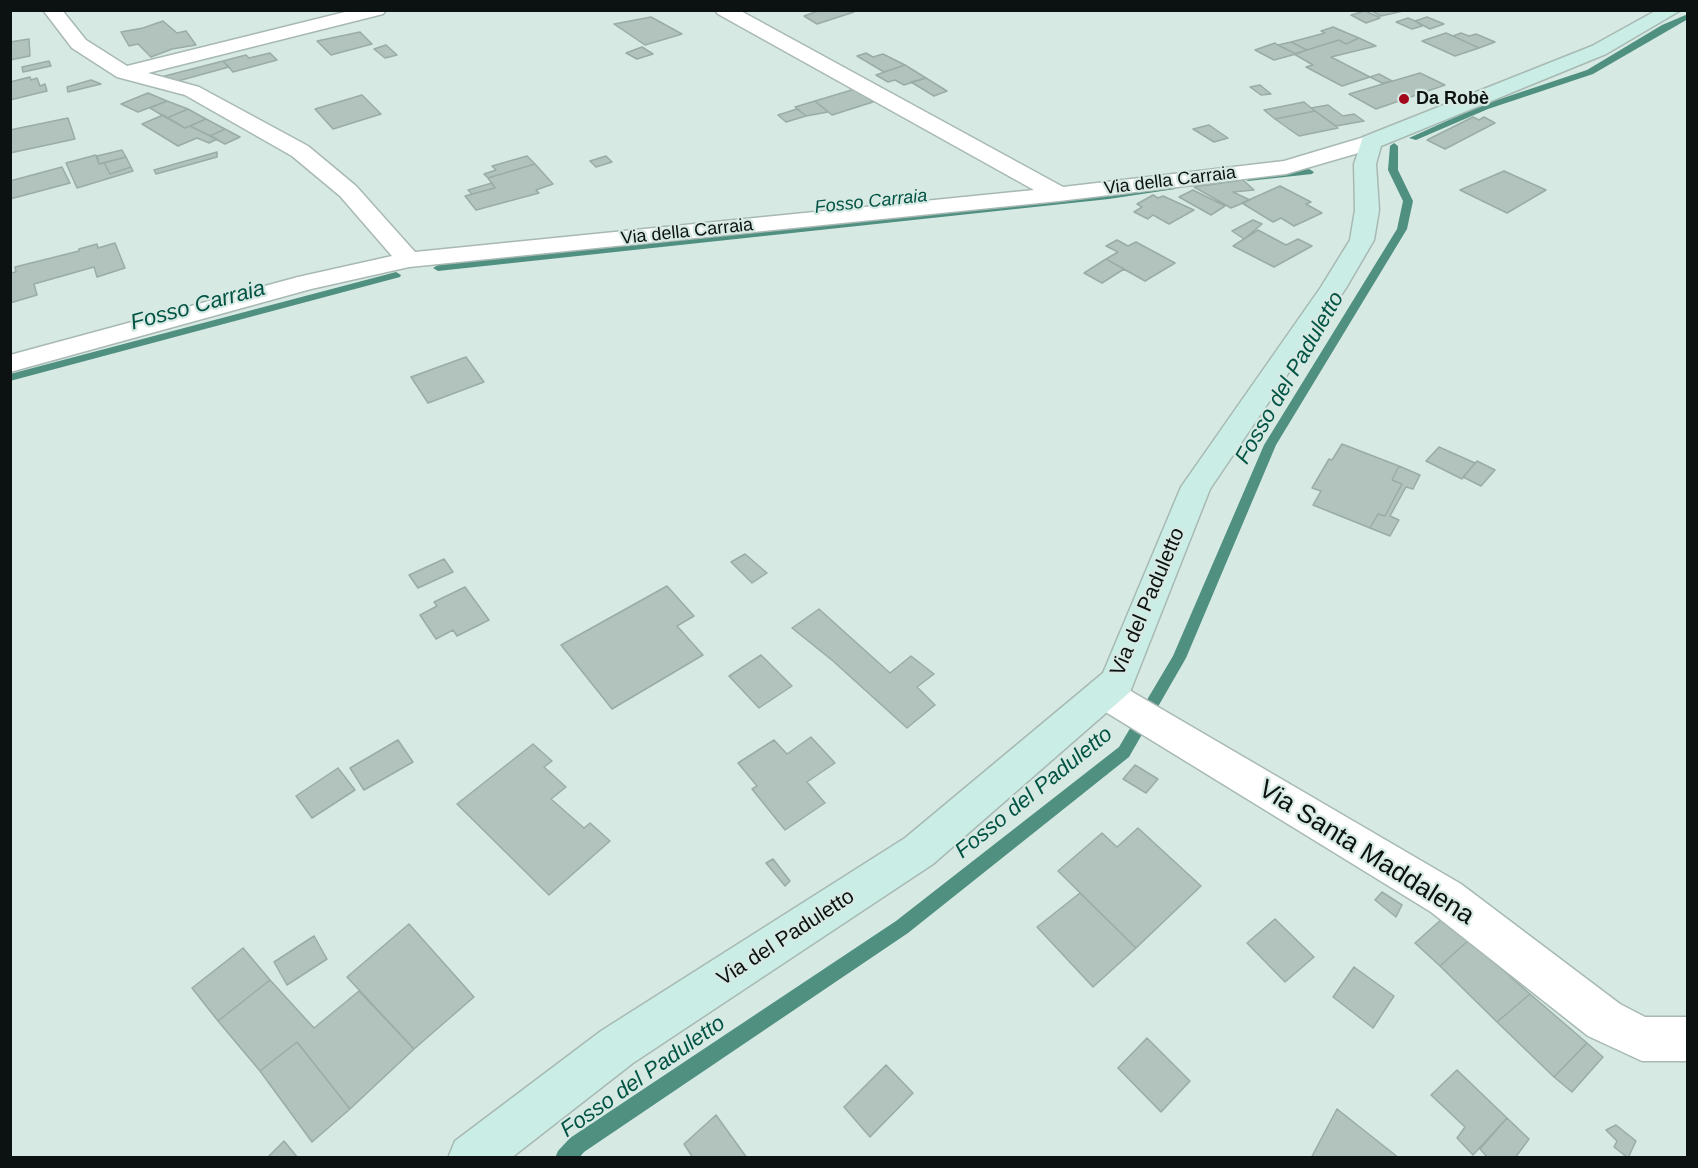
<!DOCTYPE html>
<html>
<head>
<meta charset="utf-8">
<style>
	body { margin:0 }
	#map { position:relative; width:1698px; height:1168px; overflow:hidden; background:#d7e9e3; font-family:Arial,sans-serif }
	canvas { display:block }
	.frame { position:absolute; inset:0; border:12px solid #0c1211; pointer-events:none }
</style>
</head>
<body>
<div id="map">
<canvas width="1698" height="1168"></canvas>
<div class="frame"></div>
</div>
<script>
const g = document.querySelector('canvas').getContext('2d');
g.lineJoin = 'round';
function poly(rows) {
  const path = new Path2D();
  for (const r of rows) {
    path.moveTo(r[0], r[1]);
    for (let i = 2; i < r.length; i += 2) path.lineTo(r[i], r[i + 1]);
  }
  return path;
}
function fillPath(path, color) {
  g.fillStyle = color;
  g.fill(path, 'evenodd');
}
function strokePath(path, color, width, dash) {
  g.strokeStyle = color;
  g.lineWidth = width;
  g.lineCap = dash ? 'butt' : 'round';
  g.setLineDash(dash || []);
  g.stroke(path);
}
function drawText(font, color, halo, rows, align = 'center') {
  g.font = font + ' Arial,sans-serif';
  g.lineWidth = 4.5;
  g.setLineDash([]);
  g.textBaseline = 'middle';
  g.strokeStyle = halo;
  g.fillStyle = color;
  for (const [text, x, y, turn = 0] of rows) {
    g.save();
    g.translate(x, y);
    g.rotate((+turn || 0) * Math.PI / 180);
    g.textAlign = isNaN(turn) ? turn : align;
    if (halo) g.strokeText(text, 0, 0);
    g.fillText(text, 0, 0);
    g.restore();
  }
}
const stream = poly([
	[1688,14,1688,19,1593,74,1488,109,1416,140,1409,138,1482,105,1587,70,1662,25,1688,14],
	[1394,143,1398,146,1398,170,1413,201,1407,229,1276,445,1186,658,1129,757,908,933,584,1152,579,1158,555,1158,558,1151,570,1138,896,921,1119,747,1173,656,1264,445,1397,229,1403,201,1388,170,1390,146,1394,143],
	[1309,169,1314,172,1312,174,1248,181,1243,178,1248,175,1309,169],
	[1172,184,1175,185,1175,189,1109,199,438,271,433,268,438,265,1109,193,1172,184],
	[396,272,401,275,400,277,10,381,10,374,396,272]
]);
const building = poly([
	[821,10,852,10,854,12,817,24,804,16,821,10],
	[1370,10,1402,10,1403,11,1381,16,1370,10],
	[1365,11,1379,17,1380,18,1366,23,1351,15,1365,11],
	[651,17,682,34,645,45,614,24,651,17],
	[1427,17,1444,24,1430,29,1415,21,1427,17],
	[1408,18,1415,21,1422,26,1412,29,1396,22,1408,18],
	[163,21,177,33,186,31,196,45,172,49,151,57,138,44,129,46,121,32,143,28,163,21],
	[1333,27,1359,38,1346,44,1339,40,1307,50,1291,42,1325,33,1321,31,1333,27],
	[360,32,372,44,331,55,317,41,360,32],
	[1446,33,1453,36,1479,48,1455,56,1422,41,1446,33],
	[1461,33,1469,36,1476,34,1495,42,1479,48,1453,36,1461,33],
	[1359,38,1376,46,1331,57,1370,77,1342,86,1306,67,1313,65,1294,54,1339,40,1346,44,1359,38],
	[29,39,30,56,10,60,10,42,29,39],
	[1291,42,1307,50,1296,54,1278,45,1291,42],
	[1275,43,1278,45,1296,54,1274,60,1255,50,1275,43],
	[386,45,397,55,385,58,374,49,386,45],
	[642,47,653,54,637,59,626,53,642,47],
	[270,53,277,60,233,72,223,61,246,55,249,58,270,53],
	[866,53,873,57,883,54,905,65,884,72,857,56,866,53],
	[49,61,51,66,23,72,22,67,49,61],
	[223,61,229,67,167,84,161,77,223,61],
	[905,65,926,78,904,85,895,80,888,82,876,75,905,65],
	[1420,73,1445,85,1376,109,1349,94,1420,73],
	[1379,74,1392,81,1382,83,1370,77,1379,74],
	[30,77,31,80,37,78,40,86,45,84,47,91,10,100,10,82,30,77],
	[926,78,947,91,934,96,911,82,926,78],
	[91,80,101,84,68,92,67,87,91,80],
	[1260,85,1271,94,1261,95,1250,87,1260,85],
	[855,89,873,102,832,115,815,101,855,89],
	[148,93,167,101,138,112,121,104,148,93],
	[362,95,381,114,333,129,315,109,362,95],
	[167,101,188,109,167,118,150,108,167,101],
	[815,101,828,112,806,116,795,107,815,101],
	[1304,102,1315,111,1275,119,1264,110,1304,102],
	[1328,105,1343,116,1354,114,1364,121,1336,126,1311,108,1328,105],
	[188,109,206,119,185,128,167,118,188,109],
	[797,109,806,116,786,122,778,115,797,109],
	[1315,111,1338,128,1299,136,1275,119,1315,111],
	[163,115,185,128,190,126,217,139,209,143,197,138,178,146,142,124,163,115],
	[1473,117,1479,120,1484,117,1495,123,1445,149,1427,140,1473,117],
	[68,118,75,139,10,153,10,130,68,118],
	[206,119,225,129,210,136,190,126,206,119],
	[1209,125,1228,138,1214,142,1193,129,1209,125],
	[225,129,240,137,225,144,210,136,225,129],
	[122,150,126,157,99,164,97,156,122,150],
	[217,152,217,157,156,174,154,170,217,152],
	[96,155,99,164,104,163,110,174,131,167,133,171,77,188,66,163,96,155],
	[527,156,535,164,488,178,484,174,496,170,492,166,527,156],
	[606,156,612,162,596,167,590,161,606,156],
	[126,157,131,167,110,174,104,163,126,157],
	[535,164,553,184,536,190,539,193,476,210,465,196,495,188,488,178,535,164],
	[62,167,70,183,10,199,10,181,62,167],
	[1504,171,1546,190,1507,213,1460,190,1504,171],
	[1243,180,1254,190,1233,192,1250,200,1231,208,1194,187,1243,180],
	[492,183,495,188,472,194,468,190,492,183],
	[1280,186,1311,202,1306,204,1322,213,1294,226,1281,218,1273,222,1242,203,1280,186],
	[1193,190,1225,206,1211,215,1179,197,1193,190],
	[1153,195,1158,198,1163,196,1194,210,1169,224,1153,215,1148,219,1134,212,1142,207,1137,204,1153,195],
	[1253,220,1262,224,1244,239,1232,231,1253,220],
	[1258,230,1286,245,1298,239,1312,246,1274,267,1233,246,1258,230],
	[1117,240,1128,246,1136,242,1175,263,1145,281,1106,259,1118,252,1106,246,1117,240],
	[115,243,125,268,97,277,94,267,34,284,37,295,10,303,10,273,16,272,15,267,79,251,79,249,97,244,98,248,115,243],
	[1106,259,1124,269,1102,283,1084,273,1106,259],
	[466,357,484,382,428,403,411,377,466,357],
	[1342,444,1399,466,1392,480,1402,484,1385,516,1378,514,1370,528,1313,505,1321,491,1312,488,1329,459,1332,460,1342,444],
	[1439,447,1475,463,1462,479,1426,461,1439,447],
	[1477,461,1495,470,1481,486,1463,477,1477,461],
	[1399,466,1420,475,1413,489,1406,487,1390,516,1399,520,1390,536,1370,528,1378,514,1385,516,1402,484,1392,480,1399,466],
	[745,554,767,573,752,583,731,562,745,554],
	[444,559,453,572,418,588,409,575,444,559],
	[667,586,694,616,677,626,703,655,612,709,561,645,667,586],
	[465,587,489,620,457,636,453,630,436,639,420,615,437,606,434,602,465,587],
	[819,609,890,673,911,656,934,674,917,687,935,705,907,728,833,661,792,628,819,609],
	[761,655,792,686,759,708,729,676,761,655],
	[811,737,835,763,807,782,825,803,785,830,752,789,757,786,738,763,774,740,787,754,811,737],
	[398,740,413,762,364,790,350,768,398,740],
	[533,744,552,761,544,767,566,787,551,799,584,828,590,823,610,841,549,895,457,804,533,744],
	[1135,765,1158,779,1146,793,1123,779,1135,765],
	[338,768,355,790,312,818,296,796,338,768],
	[1138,828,1201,886,1136,948,1058,871,1102,833,1117,847,1138,828],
	[773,859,790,881,785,886,766,863,773,859],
	[1382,892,1402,905,1396,917,1375,900,1382,892],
	[1080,893,1136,948,1093,987,1037,927,1080,893],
	[1443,918,1469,940,1440,966,1415,943,1443,918],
	[1275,919,1314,957,1285,982,1247,943,1275,919],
	[409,924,474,997,414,1049,347,977,409,924],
	[314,936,327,959,287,985,274,962,314,936],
	[1469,940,1530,994,1497,1022,1440,966,1469,940],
	[243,948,270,980,218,1021,192,988,243,948],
	[1354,967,1394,996,1373,1028,1333,997,1354,967],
	[270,980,314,1028,359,991,414,1049,350,1109,297,1042,260,1071,218,1021,270,980],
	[1530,994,1587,1043,1554,1077,1497,1022,1530,994],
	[1147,1038,1190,1081,1161,1112,1118,1068,1147,1038],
	[297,1042,350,1109,312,1142,260,1071,297,1042],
	[1587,1043,1603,1057,1572,1092,1554,1077,1587,1043],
	[886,1065,913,1093,870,1137,844,1107,886,1065],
	[1457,1070,1507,1118,1473,1155,1457,1138,1465,1127,1431,1095,1457,1070],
	[1337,1109,1399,1158,1311,1158,1337,1109],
	[716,1115,747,1158,693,1158,684,1144,716,1115],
	[1507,1118,1529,1139,1515,1158,1488,1158,1480,1149,1507,1118],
	[1616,1125,1636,1141,1628,1158,1614,1147,1617,1141,1606,1130,1616,1125],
	[284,1141,298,1158,267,1158,284,1141]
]);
const street = poly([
	[43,10,62,10,86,40,127,66,353,10,386,10,383,14,148,73,199,87,308,146,356,186,415,252,1034,190,718,14,715,10,739,10,1063,187,1284,161,1371,135,1379,137,1382,142,1379,147,1286,174,1059,201,409,267,311,289,10,372,10,355,298,277,392,256,340,196,292,156,185,95,117,77,72,48,43,10],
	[1104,678,1117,683,1461,884,1620,1004,1645,1017,1688,1017,1688,1061,1642,1061,1588,1036,1431,912,1091,703,1086,693,1091,683,1104,678]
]);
const secondary = poly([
	[1657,10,1681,10,1606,54,1381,146,1376,164,1379,210,1374,240,1346,288,1210,489,1130,692,933,864,633,1063,511,1158,448,1158,455,1141,601,1031,905,838,1103,673,1181,487,1321,287,1350,240,1355,210,1354,164,1363,137,1592,46,1657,10]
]);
const markers = [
	[1404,99,6,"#a3081a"]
];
const farPoinames = [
	["Da Robè",1416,99]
];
const farStreetnames = [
	["Via della Carraia",1170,181,-7],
	["Via della Carraia",687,232,-6]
];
const farWaternames = [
	["Fosso Carraia",871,202,-6]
];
const streetNames = [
	["Via del Paduletto",1148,602,-67],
	["Via del Paduletto",786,938,-33]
];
const waterNames = [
	["Fosso Carraia",198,306,-15],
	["Fosso del Paduletto",1290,378,-60],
	["Fosso del Paduletto",1034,793,-39],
	["Fosso del Paduletto",643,1077,-35]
];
const nearStreetnames = [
	["Via Santa Maddalena",1366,853,32]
];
fillPath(stream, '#509080');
fillPath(building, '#b2c3be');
strokePath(building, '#9aaca6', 1.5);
strokePath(street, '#a8b9b4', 3);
strokePath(secondary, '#a8b9b4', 3);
fillPath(street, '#fff');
fillPath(secondary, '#caede5');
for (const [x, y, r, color] of markers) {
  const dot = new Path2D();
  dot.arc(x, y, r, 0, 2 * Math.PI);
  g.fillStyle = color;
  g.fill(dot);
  strokePath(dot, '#d7e9e3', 2);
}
drawText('bold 18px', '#0c1211', '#d7e9e3', farPoinames, 'left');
drawText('18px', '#0c1211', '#d7e9e3', farStreetnames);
drawText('italic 18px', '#015344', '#d7e9e3', farWaternames);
drawText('21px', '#0c1211', '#d7e9e3', streetNames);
drawText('italic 22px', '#015344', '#d7e9e3', waterNames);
drawText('26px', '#0c1211', '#d7e9e3', nearStreetnames);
</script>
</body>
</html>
